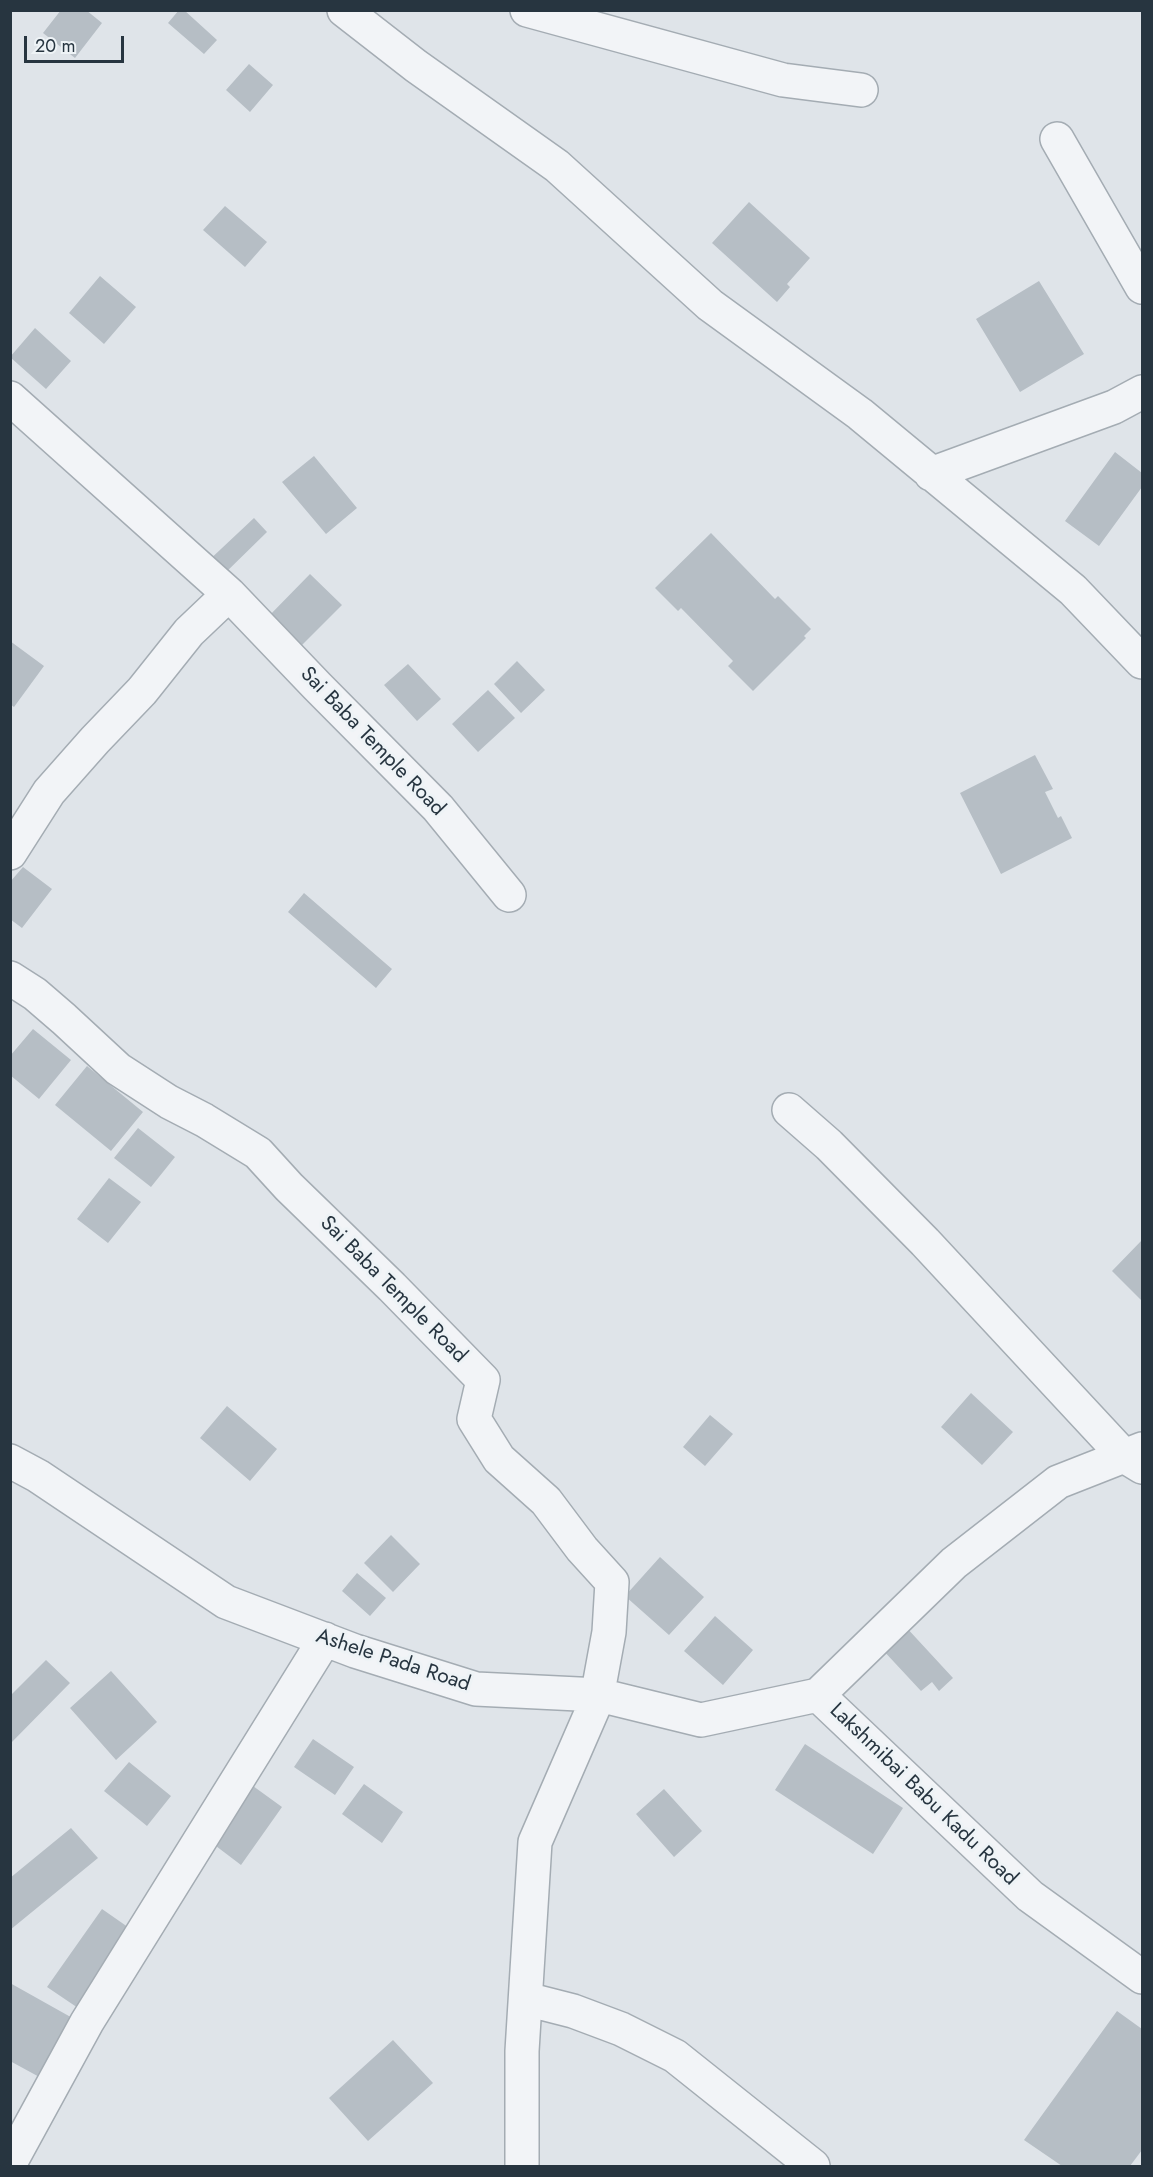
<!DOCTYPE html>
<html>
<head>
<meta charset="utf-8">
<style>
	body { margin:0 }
	#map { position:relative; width:1153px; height:2177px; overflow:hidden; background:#dfe4e9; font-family:Jost,sans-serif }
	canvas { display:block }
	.frame { position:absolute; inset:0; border:12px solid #273540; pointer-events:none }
	.scale { position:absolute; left:24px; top:36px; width:100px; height:27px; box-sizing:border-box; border:3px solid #273540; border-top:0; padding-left:8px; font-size:18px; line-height:21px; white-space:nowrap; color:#273540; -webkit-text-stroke:4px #eef3f6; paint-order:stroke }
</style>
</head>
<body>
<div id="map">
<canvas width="1153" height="2177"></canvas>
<div class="frame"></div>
<div class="scale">20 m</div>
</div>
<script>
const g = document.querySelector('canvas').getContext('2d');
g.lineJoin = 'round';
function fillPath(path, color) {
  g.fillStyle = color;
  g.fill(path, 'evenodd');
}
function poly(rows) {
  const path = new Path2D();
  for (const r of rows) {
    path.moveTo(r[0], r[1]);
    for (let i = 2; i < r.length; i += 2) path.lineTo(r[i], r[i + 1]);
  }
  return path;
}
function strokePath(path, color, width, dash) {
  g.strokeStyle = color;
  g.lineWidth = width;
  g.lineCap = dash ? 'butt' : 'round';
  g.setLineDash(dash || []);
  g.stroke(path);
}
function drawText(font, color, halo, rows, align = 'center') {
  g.font = font + ' Jost,sans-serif';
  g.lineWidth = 6;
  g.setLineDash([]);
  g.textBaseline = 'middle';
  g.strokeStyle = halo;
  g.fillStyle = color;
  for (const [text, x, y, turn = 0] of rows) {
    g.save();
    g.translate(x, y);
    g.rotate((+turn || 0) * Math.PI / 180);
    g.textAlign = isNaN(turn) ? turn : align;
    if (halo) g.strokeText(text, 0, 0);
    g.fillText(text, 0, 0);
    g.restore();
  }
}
const building = poly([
	[61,10,86,10,102,23,75,58,43,33],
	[179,10,184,10,217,40,204,54,168,23],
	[249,64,273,85,250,112,226,90],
	[749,202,810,258,787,284,790,287,777,302,712,243],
	[225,206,267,242,245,267,203,230],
	[100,276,136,307,104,344,69,313],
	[1039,281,1084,354,1020,392,976,319],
	[35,328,71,361,46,389,10,357],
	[1115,452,1142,473,1142,487,1099,546,1065,521],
	[314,456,357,508,326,534,282,482],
	[254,518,267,532,219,579,205,564],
	[711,533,775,599,778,596,811,629,804,636,806,638,753,691,728,666,733,661,681,608,678,611,655,588],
	[310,574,342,605,296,651,265,620],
	[10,641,44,666,14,707,10,704],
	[517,661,545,690,521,713,494,684],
	[408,664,441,699,417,721,384,685],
	[488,690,515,718,478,752,452,724],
	[1035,755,1053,789,1045,792,1058,818,1061,816,1072,838,1001,874,960,793],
	[23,867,52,889,22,928,10,919,10,882],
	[304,893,392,969,376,988,288,912],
	[33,1029,71,1060,39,1099,10,1075,10,1056],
	[87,1066,143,1112,111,1151,55,1105],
	[138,1128,175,1157,151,1187,114,1158],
	[109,1178,141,1202,108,1243,77,1219],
	[1142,1240,1142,1301,1112,1271],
	[971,1393,1013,1432,982,1465,941,1427],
	[227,1406,277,1449,250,1481,200,1438],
	[710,1415,733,1434,705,1466,683,1447],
	[391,1535,420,1564,393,1592,364,1563],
	[660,1557,704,1597,669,1635,625,1596],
	[357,1573,386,1598,370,1616,342,1591],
	[715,1616,753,1650,723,1685,684,1651],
	[905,1626,953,1678,939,1691,932,1682,921,1691,881,1648],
	[46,1660,70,1683,10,1744,10,1696],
	[111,1671,157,1722,116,1760,70,1708],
	[313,1739,354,1767,335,1795,294,1767],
	[805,1744,903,1808,873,1854,775,1790],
	[129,1762,171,1796,147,1826,104,1791],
	[364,1784,403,1812,382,1843,342,1814],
	[253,1786,282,1807,241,1865,212,1843],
	[664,1789,702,1831,674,1857,636,1814],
	[71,1828,98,1858,10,1930,10,1878],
	[102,1909,135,1932,81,2010,47,1987],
	[10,1983,76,2020,43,2079,10,2061],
	[1117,2011,1142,2029,1142,2150,1130,2166,1062,2166,1024,2140],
	[393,2040,433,2083,368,2141,329,2098]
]);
const minor = poly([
	[344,10,416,66,557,166,710,305,860,414,1073,590,1142,662],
	[527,10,783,80,861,90],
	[1057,139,1142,287],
	[10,398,229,594,317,686,438,808,509,895],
	[931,474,1114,407,1142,392],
	[10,853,49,792,95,740,142,691,189,632,229,594],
	[10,978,35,994,64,1019,118,1069,169,1102,204,1120,258,1153,289,1187,392,1287,483,1380,474,1419,499,1459,546,1501,582,1549,612,1582,609,1632,600,1681,599,1695,535,1842,522,2051,522,2166],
	[789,1110,829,1145,925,1242,1124,1456,1142,1467],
	[10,1461,38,1476,226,1602,355,1651,476,1689,599,1695,701,1720,818,1695],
	[818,1695,1030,1896,1142,1977],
	[818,1695,954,1563,1058,1482,1142,1449],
	[526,1999,573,2011,621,2029,675,2056,813,2166],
	[10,2163,87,2022,325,1639]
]);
const streetNames = [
	["Sai Baba Temple Road",372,742,46],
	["Sai Baba Temple Road",393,1290,45],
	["Ashele Pada Road",393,1661,18],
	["Lakshmibai Babu Kadu Road",923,1795,44]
];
fillPath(building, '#b6bec5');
strokePath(minor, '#a4acb3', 36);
strokePath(minor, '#f2f4f7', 33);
drawText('21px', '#273540', '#eef3f6', streetNames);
</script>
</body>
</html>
